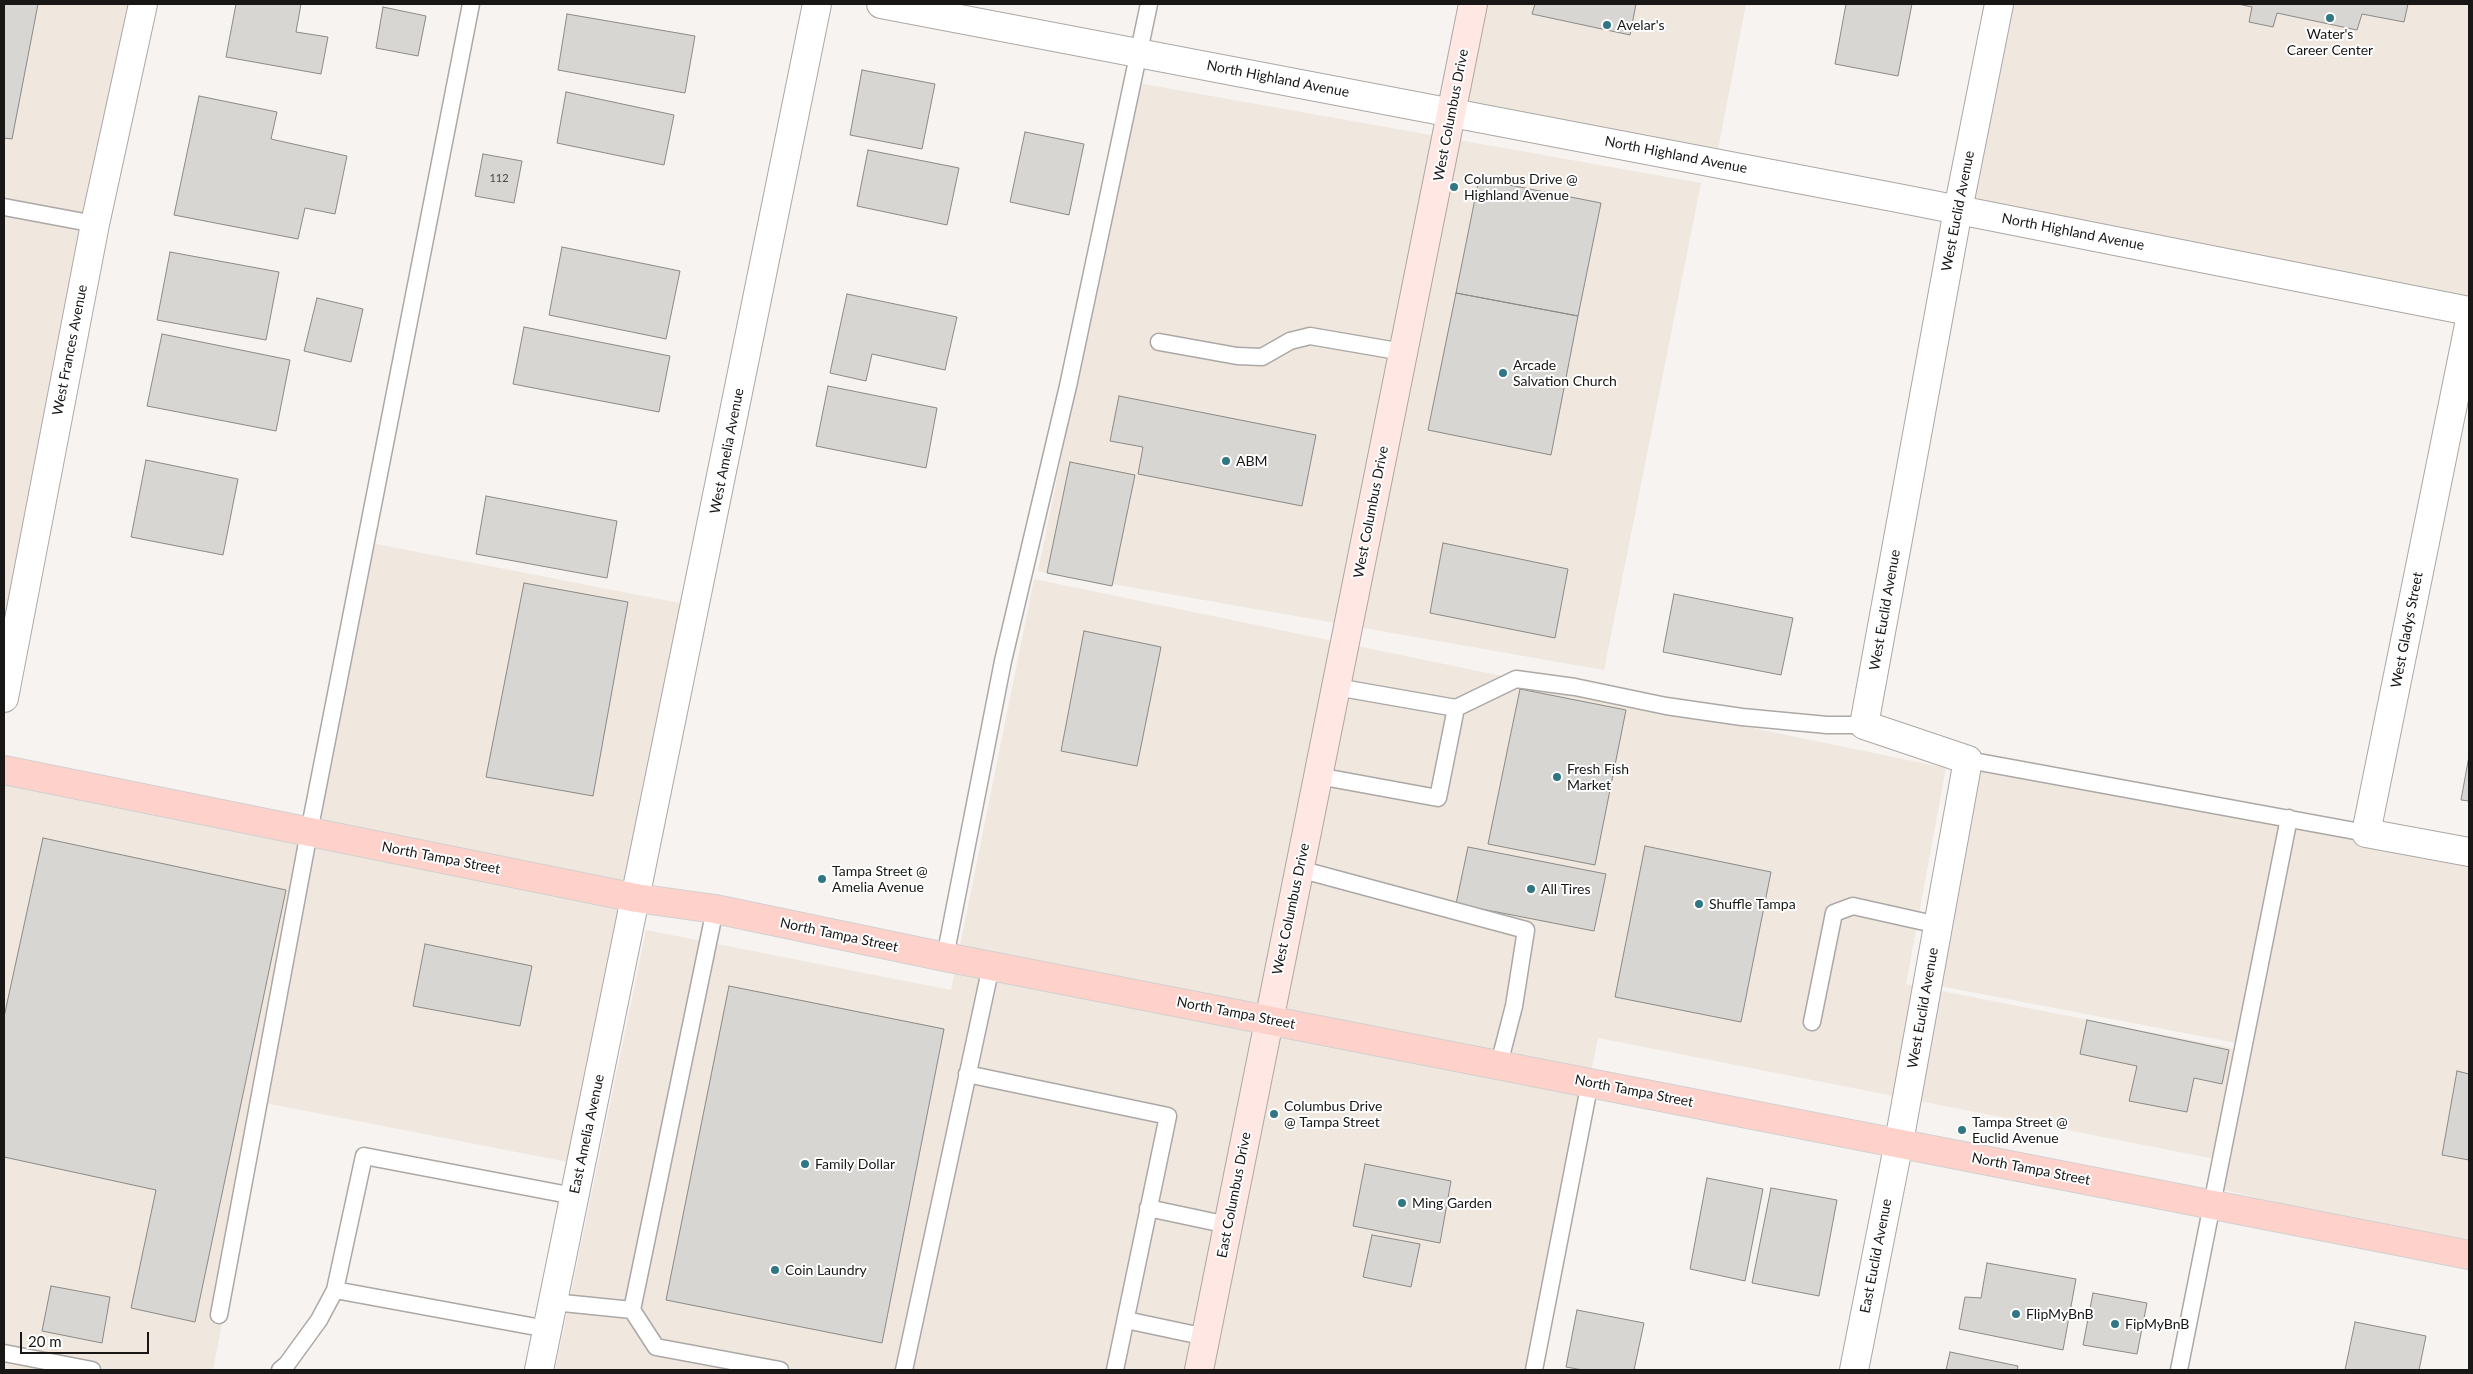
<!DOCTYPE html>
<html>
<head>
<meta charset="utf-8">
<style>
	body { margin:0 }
	#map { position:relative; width:2473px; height:1374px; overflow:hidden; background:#f6f3f1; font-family:Lato,sans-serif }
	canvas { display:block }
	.frame { position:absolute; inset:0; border:5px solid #181716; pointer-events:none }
	.scale { position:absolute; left:20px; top:1332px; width:129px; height:22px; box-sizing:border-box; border:2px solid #181716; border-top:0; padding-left:6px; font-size:15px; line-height:18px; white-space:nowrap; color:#181716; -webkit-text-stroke:4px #fff; paint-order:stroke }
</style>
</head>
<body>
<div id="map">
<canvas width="2473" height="1374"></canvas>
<div class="frame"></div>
<div class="scale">20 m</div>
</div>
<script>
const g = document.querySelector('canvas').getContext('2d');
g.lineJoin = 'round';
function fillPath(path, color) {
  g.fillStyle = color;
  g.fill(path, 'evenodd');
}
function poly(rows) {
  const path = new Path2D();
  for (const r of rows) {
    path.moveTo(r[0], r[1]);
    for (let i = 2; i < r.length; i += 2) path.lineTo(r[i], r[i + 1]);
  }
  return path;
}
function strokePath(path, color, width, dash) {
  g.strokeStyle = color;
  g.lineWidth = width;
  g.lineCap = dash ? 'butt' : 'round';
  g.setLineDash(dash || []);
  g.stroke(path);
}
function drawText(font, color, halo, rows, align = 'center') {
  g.font = font + ' Lato,sans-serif';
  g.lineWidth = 4;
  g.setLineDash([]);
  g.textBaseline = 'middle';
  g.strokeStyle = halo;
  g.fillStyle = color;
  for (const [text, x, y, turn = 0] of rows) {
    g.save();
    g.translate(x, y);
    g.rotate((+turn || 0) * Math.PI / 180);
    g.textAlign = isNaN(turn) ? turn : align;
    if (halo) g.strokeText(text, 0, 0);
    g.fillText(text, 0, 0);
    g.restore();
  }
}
const built = poly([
	[4,4,141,4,4,682],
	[1482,4,1746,4,1717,155,1462,106],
	[2013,4,2469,4,2469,300,1971,207],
	[1138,83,1701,183,1604,670,1038,571],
	[366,542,695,606,634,888,309,832],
	[1034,579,1946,768,1906,984,2236,1049,2215,1159,1598,1038,1529,1370,555,1370,646,930,951,990],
	[1977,766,2469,854,2469,1247,2219,1189,2247,1045,1935,985],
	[4,771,634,899,578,1164,265,1103,213,1370,4,1370]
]);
const building = poly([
	[4,4,38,4,12,139,4,138,4,4],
	[236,4,301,4,296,32,328,37,321,74,226,57,236,4],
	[1535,4,1636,4,1630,35,1532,14,1535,4],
	[1846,4,1912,4,1898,76,1835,64,1846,4],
	[2238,4,2408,4,2404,22,2362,14,2357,30,2277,13,2273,27,2249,22,2252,7,2238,4],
	[383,7,426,16,418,56,376,48,383,7],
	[567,14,695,36,685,93,558,70,567,14],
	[862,70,935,84,922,149,850,135,862,70],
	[566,92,674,115,664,165,557,143,566,92],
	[199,96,277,112,271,139,347,156,335,214,305,208,298,239,174,215,199,96],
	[1025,132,1084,144,1069,215,1010,202,1025,132],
	[868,150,959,168,947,225,857,206,868,150],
	[483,154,522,161,514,203,475,196,483,154],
	[1479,179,1601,203,1578,316,1456,293,1479,179],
	[562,247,680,271,666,339,549,315,562,247],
	[170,252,279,272,266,340,157,320,170,252],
	[1456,293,1578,316,1551,455,1428,430,1456,293],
	[847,294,957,317,945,370,872,354,866,381,830,373,847,294],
	[317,298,363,309,351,362,304,351,317,298],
	[524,327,670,356,659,412,513,384,524,327],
	[162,334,290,360,276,431,147,406,162,334],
	[828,386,937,408,926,468,816,446,828,386],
	[1119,396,1316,435,1302,506,1138,474,1143,447,1110,441,1119,396],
	[146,460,238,479,223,555,131,537,146,460],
	[1070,462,1135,475,1112,586,1047,573,1070,462],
	[486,496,617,521,607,578,476,554,486,496],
	[1443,543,1568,569,1555,638,1430,613,1443,543],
	[524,583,628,602,593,796,486,777,524,583],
	[1674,594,1793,618,1781,675,1663,652,1674,594],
	[1084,631,1161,647,1137,766,1061,751,1084,631],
	[1520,689,1626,710,1595,865,1488,844,1520,689],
	[2469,756,2469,801,2461,800,2469,756],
	[43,838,286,890,195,1322,131,1308,156,1190,4,1157,4,1017,43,838],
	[1645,846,1771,872,1741,1022,1615,997,1645,846],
	[1468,847,1606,874,1594,931,1456,904,1468,847],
	[425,944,532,966,520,1026,413,1006,425,944],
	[729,986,944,1029,882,1343,666,1300,729,986],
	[2087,1020,2229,1050,2222,1084,2194,1078,2187,1112,2129,1101,2137,1066,2080,1054,2087,1020],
	[2457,1071,2469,1074,2469,1160,2442,1155,2457,1071],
	[1365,1164,1451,1181,1440,1243,1353,1226,1365,1164],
	[1707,1178,1763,1189,1745,1281,1690,1269,1707,1178],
	[1771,1188,1837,1200,1819,1296,1752,1283,1771,1188],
	[1372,1235,1420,1244,1411,1287,1363,1277,1372,1235],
	[1987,1263,2076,1279,2063,1350,1959,1329,1965,1297,1981,1298,1987,1263],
	[51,1286,110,1297,102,1343,42,1331,51,1286],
	[2093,1293,2147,1303,2137,1354,2083,1345,2093,1293],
	[1577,1310,1644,1323,1634,1370,1583,1370,1566,1367,1577,1310],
	[2355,1322,2426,1336,2419,1370,2345,1370,2355,1322],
	[1950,1352,2018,1366,2017,1370,1946,1370,1950,1352]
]);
const lane = poly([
	[4,207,95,224],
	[1159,342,1237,356,1262,357,1290,341,1310,336,1403,352],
	[1456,708,1516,679,1575,687,1666,706,1742,717,1827,725,1864,725],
	[1968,760,2366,833],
	[1318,776,1438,798,1456,708,1336,687],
	[1299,869,1526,930,1514,1006,1499,1064],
	[945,957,1003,661,1068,386,1149,4],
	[1812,1022,1834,913,1853,906,1938,925],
	[967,1074,1168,1116,1115,1370],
	[1148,1208,1228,1225],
	[553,1302,632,1310,656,1347,780,1370],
	[632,1310,715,909],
	[219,1315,309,832,471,4],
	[1126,1320,1206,1337],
	[547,1329,335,1290,364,1156,574,1196],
	[4,1353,92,1370],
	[280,1370,287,1364,319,1320,335,1290],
	[904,1370,991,966],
	[1534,1370,1590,1082],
	[2179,1370,2289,818]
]);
const street = poly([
	[881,4,1903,199,2469,311],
	[2469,325,2366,833,2469,852],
	[4,698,95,224,143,4],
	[539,1370,817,4],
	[1854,1370,1899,1142,1968,760,1864,725,1958,210,1999,4]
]);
const secondary = poly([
	[1199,1370,1473,4]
]);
const primary = poly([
	[4,770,636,898,715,909,945,957,2469,1255]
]);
const markers = [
	[2330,18,5,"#317684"],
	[1607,25,5,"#317684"],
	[1454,187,5,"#317684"],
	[1503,373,5,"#317684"],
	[1226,461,5,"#317684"],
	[1557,777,5,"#317684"],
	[822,879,5,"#317684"],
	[1531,889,5,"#317684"],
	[1699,904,5,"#317684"],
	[1274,1114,5,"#317684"],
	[1962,1130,5,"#317684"],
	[805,1164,5,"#317684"],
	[1402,1203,5,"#317684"],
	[775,1270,5,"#317684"],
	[2016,1314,5,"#317684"],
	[2115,1324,5,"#317684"]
];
const numberNames = [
	["112",499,178]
];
const poiNames = [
	["Avelar's",1617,25],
	["Water's",2330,34,"center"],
	["Career Center",2330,50,"center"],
	["Columbus Drive @",1464,179],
	["Highland Avenue",1464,195],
	["Arcade",1513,365],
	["Salvation Church",1513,381],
	["ABM",1236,461],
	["Fresh Fish",1567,769],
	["Market",1567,785],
	["Tampa Street @",832,871],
	["Amelia Avenue",832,887],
	["All Tires",1541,889],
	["Shuffle Tampa",1709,904],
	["Columbus Drive",1284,1106],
	["@ Tampa Street",1284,1122],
	["Tampa Street @",1972,1122],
	["Euclid Avenue",1972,1138],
	["Family Dollar",815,1164],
	["Ming Garden",1412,1203],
	["Coin Laundry",785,1270],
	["FlipMyBnB",2026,1314],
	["FipMyBnB",2125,1324]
];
const streetNames = [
	["North Highland Avenue",1278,79,11],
	["West Columbus Drive",1451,115,-79],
	["North Highland Avenue",1676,155,11],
	["West Euclid Avenue",1958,211,-79],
	["North Highland Avenue",2073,232,11],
	["West Frances Avenue",70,350,-79],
	["West Amelia Avenue",727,451,-79],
	["West Columbus Drive",1371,512,-79],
	["West Euclid Avenue",1885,610,-80],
	["West Gladys Street",2407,630,-79],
	["North Tampa Street",441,858,11],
	["West Columbus Drive",1291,909,-78],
	["North Tampa Street",839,935,12],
	["West Euclid Avenue",1923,1008,-80],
	["North Tampa Street",1236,1013,11],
	["North Tampa Street",1634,1091,11],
	["East Amelia Avenue",587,1134,-78],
	["North Tampa Street",2031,1169,11],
	["East Columbus Drive",1234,1195,-79],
	["East Euclid Avenue",1876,1256,-79]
];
fillPath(built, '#f0e7df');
fillPath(building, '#d7d6d3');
strokePath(building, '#8b8a87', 1);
strokePath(lane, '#aba8a6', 19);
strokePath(street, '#aba8a6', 30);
strokePath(secondary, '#aba8a6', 30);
strokePath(primary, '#d1d1d0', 30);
strokePath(lane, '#fff', 16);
strokePath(street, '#fff', 28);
strokePath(secondary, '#ffe8e4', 28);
strokePath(primary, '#fed2ca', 28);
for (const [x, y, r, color] of markers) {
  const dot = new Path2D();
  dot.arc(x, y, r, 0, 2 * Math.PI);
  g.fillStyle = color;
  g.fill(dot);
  strokePath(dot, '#fff', 2);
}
drawText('11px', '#484745', null, numberNames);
drawText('14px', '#181716', '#fff', poiNames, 'left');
drawText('14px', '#181716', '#fff', streetNames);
</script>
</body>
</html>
